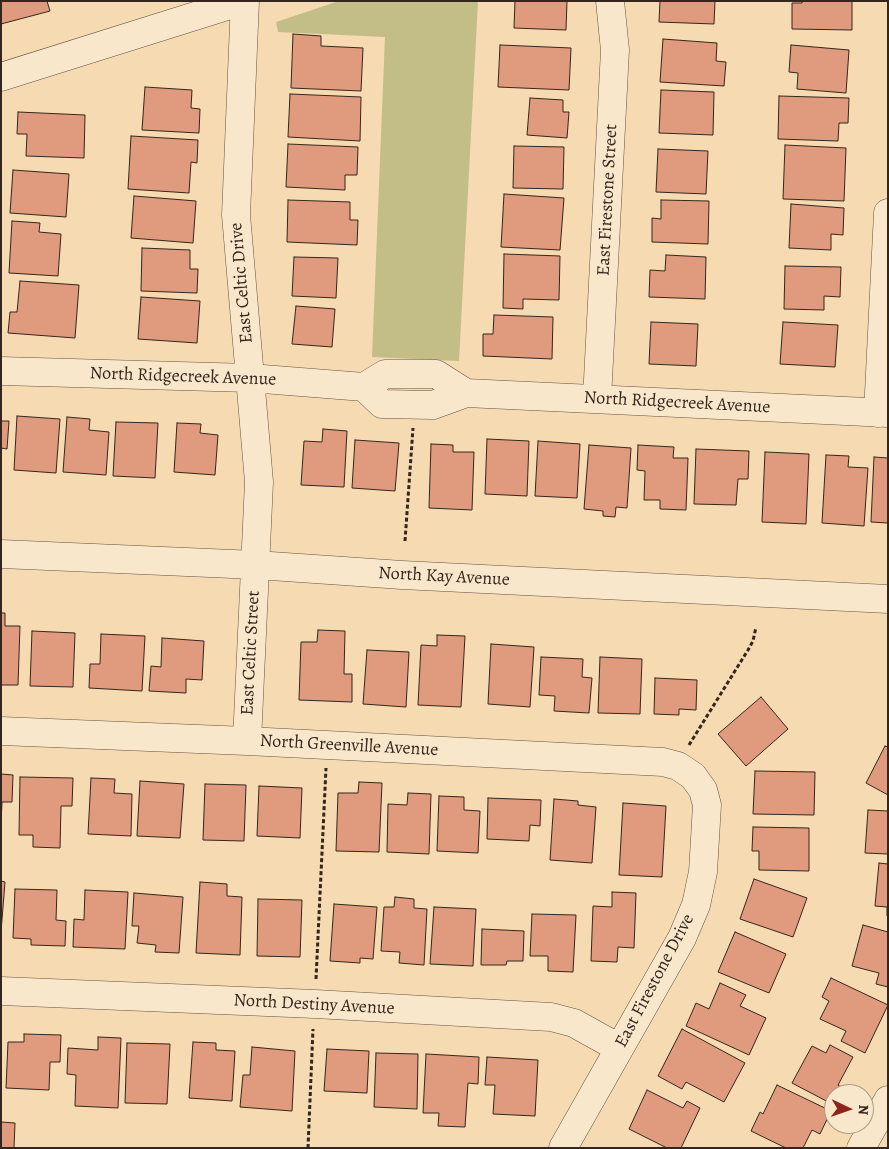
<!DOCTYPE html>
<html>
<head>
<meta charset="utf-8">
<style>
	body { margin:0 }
	#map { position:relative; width:889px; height:1149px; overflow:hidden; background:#f6dab1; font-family:Alegreya,serif }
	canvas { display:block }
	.frame { position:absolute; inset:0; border:2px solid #34261d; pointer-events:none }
	.north { position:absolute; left:824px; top:1084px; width:50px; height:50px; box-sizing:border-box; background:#f9e7cc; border:1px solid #aa9a86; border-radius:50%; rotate:93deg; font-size:14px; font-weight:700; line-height:20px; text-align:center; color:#34261d }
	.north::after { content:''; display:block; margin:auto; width:18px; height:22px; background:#8f2418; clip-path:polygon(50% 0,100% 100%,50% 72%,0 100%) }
</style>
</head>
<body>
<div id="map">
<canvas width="889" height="1149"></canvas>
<div class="frame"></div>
<div class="north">N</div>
</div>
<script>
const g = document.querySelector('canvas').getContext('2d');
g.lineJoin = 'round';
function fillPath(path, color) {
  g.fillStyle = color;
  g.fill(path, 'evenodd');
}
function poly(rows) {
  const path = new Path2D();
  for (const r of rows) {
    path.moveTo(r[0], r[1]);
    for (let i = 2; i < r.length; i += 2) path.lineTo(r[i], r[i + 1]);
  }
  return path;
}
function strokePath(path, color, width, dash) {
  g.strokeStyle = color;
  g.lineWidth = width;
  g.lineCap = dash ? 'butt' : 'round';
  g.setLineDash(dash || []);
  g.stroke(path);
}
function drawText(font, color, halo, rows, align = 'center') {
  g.font = font + ' Alegreya,serif';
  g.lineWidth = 4;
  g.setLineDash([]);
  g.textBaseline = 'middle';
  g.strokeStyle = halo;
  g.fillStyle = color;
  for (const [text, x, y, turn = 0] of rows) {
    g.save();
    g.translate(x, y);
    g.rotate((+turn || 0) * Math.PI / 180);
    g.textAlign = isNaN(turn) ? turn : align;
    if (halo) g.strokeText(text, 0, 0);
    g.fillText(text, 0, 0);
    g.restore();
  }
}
const green = poly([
	[339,1,478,1,459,361,372,357,385,37,278,32,276,22]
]);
const building = poly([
	[1,1,47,1,50,11,1,24,1,1],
	[515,1,567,1,566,30,514,28,515,1],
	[660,1,715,1,714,24,659,22,660,1],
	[802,1,852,1,852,30,792,29,792,3,802,3,802,1],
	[293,34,321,36,321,46,363,48,361,91,291,88,293,34],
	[663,39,717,43,716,61,726,62,724,86,660,82,663,39],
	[500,45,571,48,569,90,498,87,500,45],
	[791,45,849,50,846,93,797,89,798,73,789,72,791,45],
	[145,87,192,90,191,108,200,109,199,133,142,130,145,87],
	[661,90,714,92,713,135,659,133,661,90],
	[290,94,361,97,360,141,288,137,290,94],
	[779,96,849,98,848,123,839,123,838,141,778,139,779,96],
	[530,98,563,100,563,112,569,112,567,138,527,135,530,98],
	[18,112,85,115,84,158,26,156,27,134,17,134,18,112],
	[131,136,198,140,197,163,191,162,189,193,128,189,131,136],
	[288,144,358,147,357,175,345,175,345,190,286,187,288,144],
	[785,145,846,148,844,201,783,199,785,145],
	[514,146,564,147,563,189,513,188,514,146],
	[658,149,708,151,706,194,656,192,658,149],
	[13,170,69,174,66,217,10,213,13,170],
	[504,194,564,198,560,250,501,247,504,194],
	[134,196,196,201,193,243,131,238,134,196],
	[288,200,350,202,350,220,358,220,357,245,287,242,288,200],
	[661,200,709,201,708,244,652,242,652,218,661,219,661,200],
	[791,204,844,208,843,235,831,234,831,250,789,248,791,204],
	[12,221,40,223,39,232,61,234,58,276,9,273,12,221],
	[142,248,190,250,190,269,198,269,197,293,141,291,142,248],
	[504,254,560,256,559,300,523,299,523,309,503,308,504,254],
	[666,255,706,257,705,299,649,297,650,270,665,271,666,255],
	[294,257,338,258,336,298,292,296,294,257],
	[785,266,841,267,840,297,824,296,824,310,784,309,785,266],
	[20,281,79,285,75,338,8,333,10,312,17,312,20,281],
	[141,297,200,301,197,343,138,339,141,297],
	[296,306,335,309,332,347,292,344,296,306],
	[494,315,553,317,552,359,483,356,483,334,493,334,494,315],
	[651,322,698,324,696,366,649,364,651,322],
	[783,322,838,325,835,367,780,364,783,322],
	[17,416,60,419,56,473,14,470,17,416],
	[67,417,90,419,89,430,109,432,106,475,63,472,67,417],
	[1,421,9,421,7,449,1,448,1,421],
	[116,422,158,423,155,478,113,476,116,422],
	[177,423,201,424,200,433,218,435,215,475,174,472,177,423],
	[323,429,347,431,344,487,301,485,304,441,322,442,323,429],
	[487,439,529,441,527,496,485,494,487,439],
	[355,440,399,443,395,491,352,488,355,440],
	[538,441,580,444,577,498,535,496,538,441],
	[431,444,453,445,453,452,474,452,472,510,429,508,431,444],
	[589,445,631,448,627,508,616,507,615,517,603,516,603,511,584,509,589,445],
	[638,445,674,447,673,458,688,458,686,510,660,509,660,500,644,500,645,471,637,470,638,445],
	[696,449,749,451,748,479,738,479,736,505,694,504,696,449],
	[765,452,809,454,806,524,762,522,765,452],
	[826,455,849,456,848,467,868,468,864,526,822,523,826,455],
	[874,457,888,458,888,523,871,522,874,457],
	[1,613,5,613,5,626,20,626,18,685,1,685,1,613],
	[318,630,345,631,344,674,352,674,352,702,299,700,301,642,317,642,318,630],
	[32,631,75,633,73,687,30,686,32,631],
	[101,634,145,636,142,691,89,688,90,664,100,664,101,634],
	[437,635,465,636,461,707,418,705,421,645,437,646,437,635],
	[162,638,204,641,202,680,186,679,186,693,149,691,151,666,161,667,162,638],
	[491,644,534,647,530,707,488,704,491,644],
	[367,650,409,652,406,707,363,704,367,650],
	[541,657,583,659,582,677,592,678,589,713,554,711,555,696,539,695,541,657],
	[600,657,642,659,640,714,598,713,600,657],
	[655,678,697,680,696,710,679,709,679,715,654,714,655,678],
	[761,697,788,729,746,766,718,734,761,697],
	[885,746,888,747,888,795,866,783,885,746],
	[755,771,815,772,814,815,753,814,755,771],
	[1,774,13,775,12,802,2,802,1,824,1,774],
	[20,777,73,778,72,806,61,806,60,848,33,847,33,835,19,835,20,777],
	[91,778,115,779,114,793,132,794,131,836,88,834,91,778],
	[140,781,184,784,180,838,137,836,140,781],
	[359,782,382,783,379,852,336,851,338,793,358,793,359,782],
	[205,784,246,785,244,841,203,840,205,784],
	[259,786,302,788,300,838,257,836,259,786],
	[408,793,431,794,429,854,387,852,388,804,407,805,408,793],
	[439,796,464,797,464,810,480,811,478,853,437,851,439,796],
	[488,798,541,800,540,826,530,825,529,841,487,839,488,798],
	[554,799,578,801,578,805,596,807,592,863,550,860,554,799],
	[623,803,666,806,662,877,619,875,623,803],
	[868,810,888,811,888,854,865,853,868,810],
	[753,827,809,828,809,871,759,870,759,851,752,851,753,827],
	[879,863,888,864,888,916,887,916,887,907,875,906,879,863],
	[754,879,807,898,793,937,740,919,754,879],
	[1,881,5,882,1,932,1,881],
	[200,882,227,884,227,896,242,897,240,955,196,953,200,882],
	[15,889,57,890,56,920,66,921,65,946,31,945,31,939,13,938,15,889],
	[85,890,128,892,125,949,73,947,74,919,84,920,85,890],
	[612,892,636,893,634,948,618,947,617,962,591,961,593,906,612,907,612,892],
	[134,893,183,897,179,953,155,952,156,945,137,943,139,926,132,926,134,893],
	[395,897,414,899,414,908,427,909,424,965,399,963,400,952,381,951,384,907,394,907,395,897],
	[258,899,302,900,300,957,257,956,258,899],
	[334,904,377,907,373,959,360,958,360,963,330,961,334,904],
	[434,907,476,909,473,966,430,964,434,907],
	[532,914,576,915,573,972,548,971,548,956,530,956,532,914],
	[863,925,888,932,888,987,876,984,879,973,852,966,863,925],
	[482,929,524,931,523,961,507,961,506,965,481,965,482,929],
	[735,932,786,954,769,993,718,972,735,932],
	[831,978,888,1005,865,1053,841,1041,846,1031,820,1019,829,1001,822,997,831,978],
	[720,983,746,995,740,1006,766,1018,749,1055,686,1026,696,1003,709,1009,720,983],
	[682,1029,745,1063,724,1102,686,1082,682,1089,658,1076,682,1029],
	[24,1034,61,1035,60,1062,50,1062,49,1090,6,1088,8,1042,24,1042,24,1034],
	[98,1037,121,1038,118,1108,75,1106,76,1075,67,1074,68,1048,98,1050,98,1037],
	[193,1042,216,1043,216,1050,235,1051,232,1101,189,1098,193,1042],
	[127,1043,170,1044,167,1104,125,1103,127,1043],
	[830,1045,853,1057,838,1085,841,1087,837,1094,834,1094,834,1100,832,1104,792,1083,812,1046,826,1053,830,1045],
	[252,1047,295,1051,292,1111,240,1107,243,1075,250,1075,252,1047],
	[327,1049,369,1051,367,1093,324,1091,327,1049],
	[376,1053,418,1054,417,1109,374,1107,376,1053],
	[426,1054,479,1057,478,1084,468,1083,465,1127,438,1126,439,1113,423,1113,426,1054],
	[487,1057,538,1060,535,1116,493,1114,495,1085,485,1085,487,1057],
	[777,1085,831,1111,820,1134,812,1130,803,1148,786,1148,751,1131,760,1112,763,1114,777,1085],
	[647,1090,683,1108,687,1101,700,1108,681,1148,667,1148,629,1129,647,1090],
	[1,1122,15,1123,14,1148,1,1148,1,1122]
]);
const path = poly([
	[405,541,413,428],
	[689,745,748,650,753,641,756,627],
	[316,979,326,768],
	[308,1148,313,1029]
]);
const minor = poly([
	[245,1,236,215,259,482,247,741],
	[1,77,243,1],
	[1,371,250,378,364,387,385,374,436,374,466,393,433,405,382,404,364,387],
	[466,393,888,413],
	[597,399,615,50,610,1],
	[878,413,888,213],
	[1,554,256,565,402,575,888,599],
	[1,731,247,741,663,762,678,766,693,776,703,790,707,805,703,872,696,905,682,938,563,1148],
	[1,991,315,1004,551,1017,574,1023,619,1048],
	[861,1148,888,1100]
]);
const streetNames = [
	["East Firestone Street",608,200,-87],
	["East Celtic Drive",242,283,-95],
	["North Ridgecreek Avenue",183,377,2],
	["North Ridgecreek Avenue",677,403,3],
	["North Kay Avenue",444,577,3],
	["East Celtic Street",251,653,-87],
	["North Greenville Avenue",349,746,3],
	["East Firestone Drive",655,981,-62],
	["North Destiny Avenue",314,1005,3]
];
fillPath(green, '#c3bd87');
fillPath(building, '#e09a7d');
strokePath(building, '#34261d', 1);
strokePath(minor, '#645342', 29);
strokePath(path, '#34261d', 3, [4, 2.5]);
strokePath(minor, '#f9e7cc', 28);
drawText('18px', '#34261d', '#f9e7cc', streetNames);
</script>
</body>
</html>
